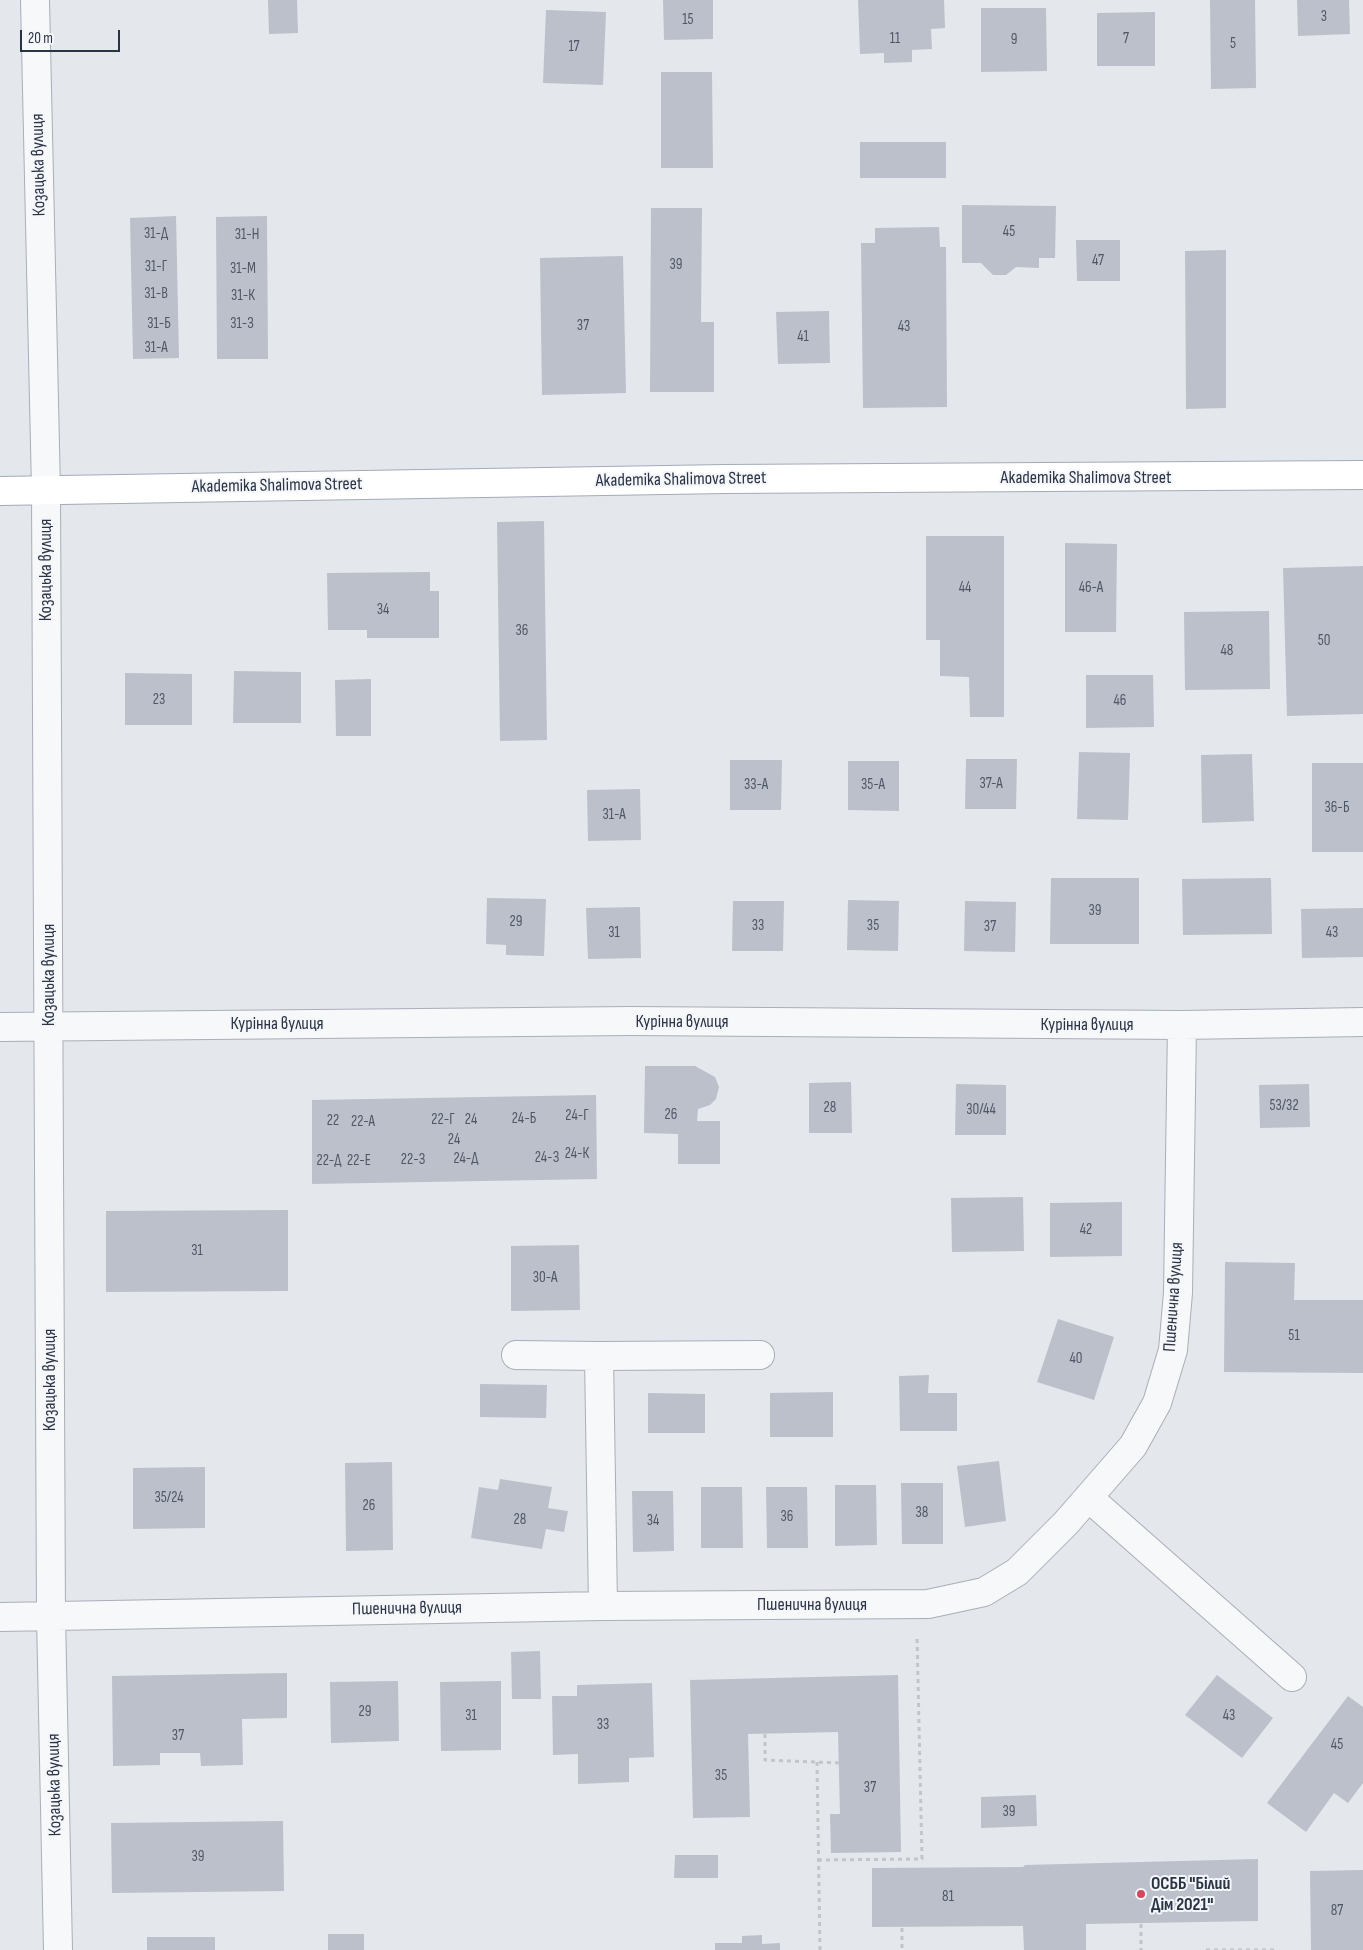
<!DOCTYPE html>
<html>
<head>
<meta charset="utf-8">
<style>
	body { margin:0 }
	#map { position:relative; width:1363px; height:1950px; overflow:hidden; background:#e4e7ec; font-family:"Sofia Sans Condensed",sans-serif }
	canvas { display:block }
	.scale { position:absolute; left:20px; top:30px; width:100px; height:22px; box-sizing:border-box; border:2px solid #2b3445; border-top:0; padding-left:6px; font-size:15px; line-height:18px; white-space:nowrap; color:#2b3445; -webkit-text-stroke:4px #f4f6f9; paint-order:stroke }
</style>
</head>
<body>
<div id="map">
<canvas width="1363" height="1950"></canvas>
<div class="scale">20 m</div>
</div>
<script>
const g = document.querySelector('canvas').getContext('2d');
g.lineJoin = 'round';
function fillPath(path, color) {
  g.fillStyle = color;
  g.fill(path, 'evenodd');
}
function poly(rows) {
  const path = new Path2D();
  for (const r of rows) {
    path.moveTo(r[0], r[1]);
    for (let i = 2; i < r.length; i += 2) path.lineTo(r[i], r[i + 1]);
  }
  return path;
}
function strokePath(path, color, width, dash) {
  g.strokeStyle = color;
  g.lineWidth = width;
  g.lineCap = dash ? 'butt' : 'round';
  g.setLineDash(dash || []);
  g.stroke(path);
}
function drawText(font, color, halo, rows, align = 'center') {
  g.font = font + ' "Sofia Sans Condensed",sans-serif';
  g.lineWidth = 4;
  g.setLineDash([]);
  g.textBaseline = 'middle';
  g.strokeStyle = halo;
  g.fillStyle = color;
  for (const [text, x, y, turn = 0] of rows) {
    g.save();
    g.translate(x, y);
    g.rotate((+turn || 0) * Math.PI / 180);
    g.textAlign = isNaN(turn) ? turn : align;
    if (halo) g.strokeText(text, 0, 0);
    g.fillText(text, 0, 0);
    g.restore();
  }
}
const building = poly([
	[268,0,297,0,298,33,269,34],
	[663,0,713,0,713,39,664,40],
	[858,0,944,0,945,28,931,29,932,49,912,50,912,62,884,63,884,53,860,54],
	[1210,0,1255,0,1256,88,1211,89],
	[1297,0,1349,0,1350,34,1298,36],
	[981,8,1046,8,1047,71,981,72],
	[546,10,606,12,603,85,543,83],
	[1155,12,1155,66,1097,66,1097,13],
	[661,72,712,72,713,168,661,168],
	[860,142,946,142,946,178,860,178],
	[962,205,1056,206,1055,258,1039,258,1039,268,1016,267,1006,275,993,275,981,263,962,263],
	[651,208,702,208,701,322,714,322,714,392,650,392],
	[176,216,179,358,133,359,130,218],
	[267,216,268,359,217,359,216,217],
	[939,227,940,247,946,247,947,407,863,408,861,243,875,243,875,228],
	[1076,240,1120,240,1120,281,1077,281],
	[1226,250,1226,408,1186,409,1185,251],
	[623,256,626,393,542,395,540,258],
	[829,311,830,363,778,364,776,312],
	[544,521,547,740,500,741,497,522],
	[926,536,1004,536,1004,717,970,717,969,677,940,676,940,640,926,640],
	[1065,543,1117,544,1116,632,1065,632],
	[1363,566,1363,714,1287,716,1283,568],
	[430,572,430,591,439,591,439,638,367,638,367,630,328,630,327,573],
	[1269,611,1270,689,1185,690,1184,612],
	[234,671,301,672,301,723,233,723],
	[125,673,192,674,192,725,125,725],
	[1086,675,1153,675,1154,727,1086,728],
	[371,679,371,736,336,736,335,680],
	[1079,752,1130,753,1128,820,1077,819],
	[1252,754,1254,821,1202,823,1201,755],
	[966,759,1017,759,1016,809,965,809],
	[730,760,782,760,781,810,730,810],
	[848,761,899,761,899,811,848,810],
	[1312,763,1363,763,1363,852,1312,852],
	[640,789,641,840,588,841,587,790],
	[1051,878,1139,878,1139,944,1050,944],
	[1271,878,1272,934,1183,935,1182,879],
	[487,898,546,899,544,956,506,955,506,945,486,944],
	[848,900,899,901,898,951,847,950],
	[733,901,784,901,783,951,732,951],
	[965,901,1016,902,1015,952,964,951],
	[640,907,641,958,588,959,586,908],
	[1363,908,1363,957,1302,958,1301,909],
	[645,1066,695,1066,715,1077,719,1087,716,1099,710,1105,698,1109,697,1121,720,1121,720,1164,678,1164,678,1134,644,1133],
	[851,1082,852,1133,809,1133,809,1083],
	[956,1084,1006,1085,1006,1135,955,1135],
	[1309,1084,1310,1127,1260,1128,1259,1085],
	[596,1095,597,1179,312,1184,312,1100],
	[1023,1197,1024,1251,952,1252,951,1198],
	[1122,1202,1122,1256,1050,1257,1050,1203],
	[288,1210,288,1291,106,1292,106,1211],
	[579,1245,580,1310,511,1311,511,1246],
	[1225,1262,1295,1263,1294,1300,1363,1300,1363,1373,1224,1372],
	[1058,1319,1114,1337,1094,1400,1037,1382],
	[929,1375,928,1393,957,1393,957,1431,900,1431,899,1376],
	[480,1384,547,1385,546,1418,480,1417],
	[833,1392,833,1437,770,1437,770,1393],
	[648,1393,705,1394,705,1433,648,1433],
	[999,1461,1006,1521,965,1527,957,1466],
	[392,1462,393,1550,346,1551,345,1463],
	[205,1467,205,1528,133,1529,133,1468],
	[500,1479,552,1487,548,1508,568,1511,564,1532,546,1529,542,1549,471,1538,479,1487,498,1490],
	[901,1483,943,1483,943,1544,902,1544],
	[835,1485,876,1485,877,1545,835,1546],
	[701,1487,742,1487,743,1548,701,1548],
	[766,1487,807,1487,808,1548,767,1548],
	[632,1491,673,1491,674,1551,633,1552],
	[540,1651,541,1699,512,1699,511,1652],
	[287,1673,287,1718,242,1719,243,1765,201,1766,200,1753,160,1753,160,1765,113,1766,112,1676],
	[898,1675,901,1852,831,1853,830,1814,840,1814,838,1732,748,1734,750,1817,693,1818,690,1680],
	[1217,1675,1273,1718,1242,1758,1185,1715],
	[398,1681,399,1741,331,1743,330,1682],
	[501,1681,501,1750,441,1751,440,1682],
	[652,1683,654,1757,629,1758,629,1782,578,1784,578,1754,553,1755,552,1696,577,1696,577,1685],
	[1348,1696,1363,1707,1363,1783,1348,1803,1334,1793,1306,1832,1267,1803],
	[1036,1795,1037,1826,981,1828,981,1797],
	[283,1821,284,1891,112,1893,111,1823],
	[675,1855,718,1855,718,1878,674,1878],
	[1258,1859,1258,1921,1086,1924,1086,1950,1024,1950,1023,1926,872,1927,872,1868,1023,1867,1025,1865],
	[1363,1870,1363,1950,1311,1950,1310,1871],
	[328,1934,364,1934,364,1950,328,1950],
	[762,1935,762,1944,780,1943,780,1950,715,1950,715,1943,742,1943,742,1936],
	[147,1937,215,1937,215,1950,147,1950]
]);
const path = poly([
	[765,1734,765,1760,839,1763],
	[817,1762,820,1950],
	[818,1860,922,1859,917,1635],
	[1141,1924,1141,1950],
	[902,1928,902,1950],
	[1206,1950,1278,1950]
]);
const minor = poly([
	[35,0,46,490,51,1616,58,1950],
	[0,1027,631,1021,1182,1025,1363,1022],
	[516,1355,599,1356,603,1606],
	[599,1356,760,1355],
	[1089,1498,1292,1677],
	[0,1617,603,1606,928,1604,984,1592,1017,1572,1066,1523,1133,1446,1157,1403,1173,1350,1178,1293,1182,1025]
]);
const major = poly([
	[0,491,726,479,1363,475]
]);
const markers = [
	[1141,1894,5,"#d1495b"]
];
const numberNames = [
	["3",1324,17],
	["15",688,20],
	["11",895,39],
	["7",1126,39],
	["9",1014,40],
	["5",1233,44],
	["17",574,47],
	["45",1009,232],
	["31-Д",156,234],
	["31-Н",247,235],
	["47",1098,261],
	["39",676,265],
	["31-Г",156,267],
	["31-М",243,269],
	["31-В",156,294],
	["31-К",243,296],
	["31-Б",159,324],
	["31-З",242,324],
	["37",583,326],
	["43",904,327],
	["41",803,337],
	["31-А",156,348],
	["44",965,588],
	["46-А",1091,588],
	["34",383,610],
	["36",522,631],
	["50",1324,641],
	["48",1227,651],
	["23",159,700],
	["46",1120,701],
	["37-А",991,784],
	["33-А",756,785],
	["35-А",873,785],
	["36-Б",1337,808],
	["31-А",614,815],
	["39",1095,911],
	["29",516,922],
	["33",758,926],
	["35",873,926],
	["37",990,927],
	["31",614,933],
	["43",1332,933],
	["53/32",1284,1106],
	["28",830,1108],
	["30/44",981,1110],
	["26",671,1115],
	["24-Г",577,1116],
	["24-Б",524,1119],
	["22-Г",443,1120],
	["24",471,1120],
	["22",333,1121],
	["22-А",363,1122],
	["24",454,1140],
	["24-К",577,1154],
	["24-З",547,1158],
	["24-Д",466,1159],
	["22-З",413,1160],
	["22-Д",329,1161],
	["22-Е",359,1161],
	["42",1086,1230],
	["31",197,1251],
	["30-А",545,1278],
	["51",1294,1336],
	["40",1076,1359],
	["35/24",169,1498],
	["26",369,1506],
	["38",922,1513],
	["36",787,1517],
	["28",520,1520],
	["34",653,1521],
	["29",365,1712],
	["31",471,1716],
	["43",1229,1716],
	["33",603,1725],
	["37",178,1736],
	["45",1337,1745],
	["35",721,1776],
	["37",870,1788],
	["39",1009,1812],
	["39",198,1857],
	["81",948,1897],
	["87",1337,1911]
];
const streetNames = [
	["Козацька вулиця",39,165,-91],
	["Akademika Shalimova Street",1086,478],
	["Akademika Shalimova Street",681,480,-1],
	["Akademika Shalimova Street",277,486,-1],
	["Козацька вулиця",46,570,-90],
	["Козацька вулиця",49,975,-90],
	["Курінна вулиця",682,1022],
	["Курінна вулиця",277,1024],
	["Курінна вулиця",1087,1025],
	["Пшенична вулиця",1174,1297,-86],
	["Козацька вулиця",50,1380,-90],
	["Пшенична вулиця",812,1605],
	["Пшенична вулиця",407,1609,-1],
	["Козацька вулиця",55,1785,-91]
];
const poiNames = [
	["ОСББ \"Білий",1151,1884],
	["Дім 2021\"",1151,1905]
];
fillPath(building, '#bbc0ca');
strokePath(minor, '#a9aeb7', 30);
strokePath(major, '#a3abb8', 30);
strokePath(path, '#c2c5cb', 3, [4, 4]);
strokePath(minor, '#f7f8fa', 28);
strokePath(major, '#fff', 28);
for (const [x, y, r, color] of markers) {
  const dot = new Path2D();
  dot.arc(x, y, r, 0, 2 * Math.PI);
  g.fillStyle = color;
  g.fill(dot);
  strokePath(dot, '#f4f6f9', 2);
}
drawText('15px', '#4f5766', null, numberNames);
drawText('18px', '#2b3445', '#f4f6f9', streetNames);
drawText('bold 18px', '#2b3445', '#f4f6f9', poiNames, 'left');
</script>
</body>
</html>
